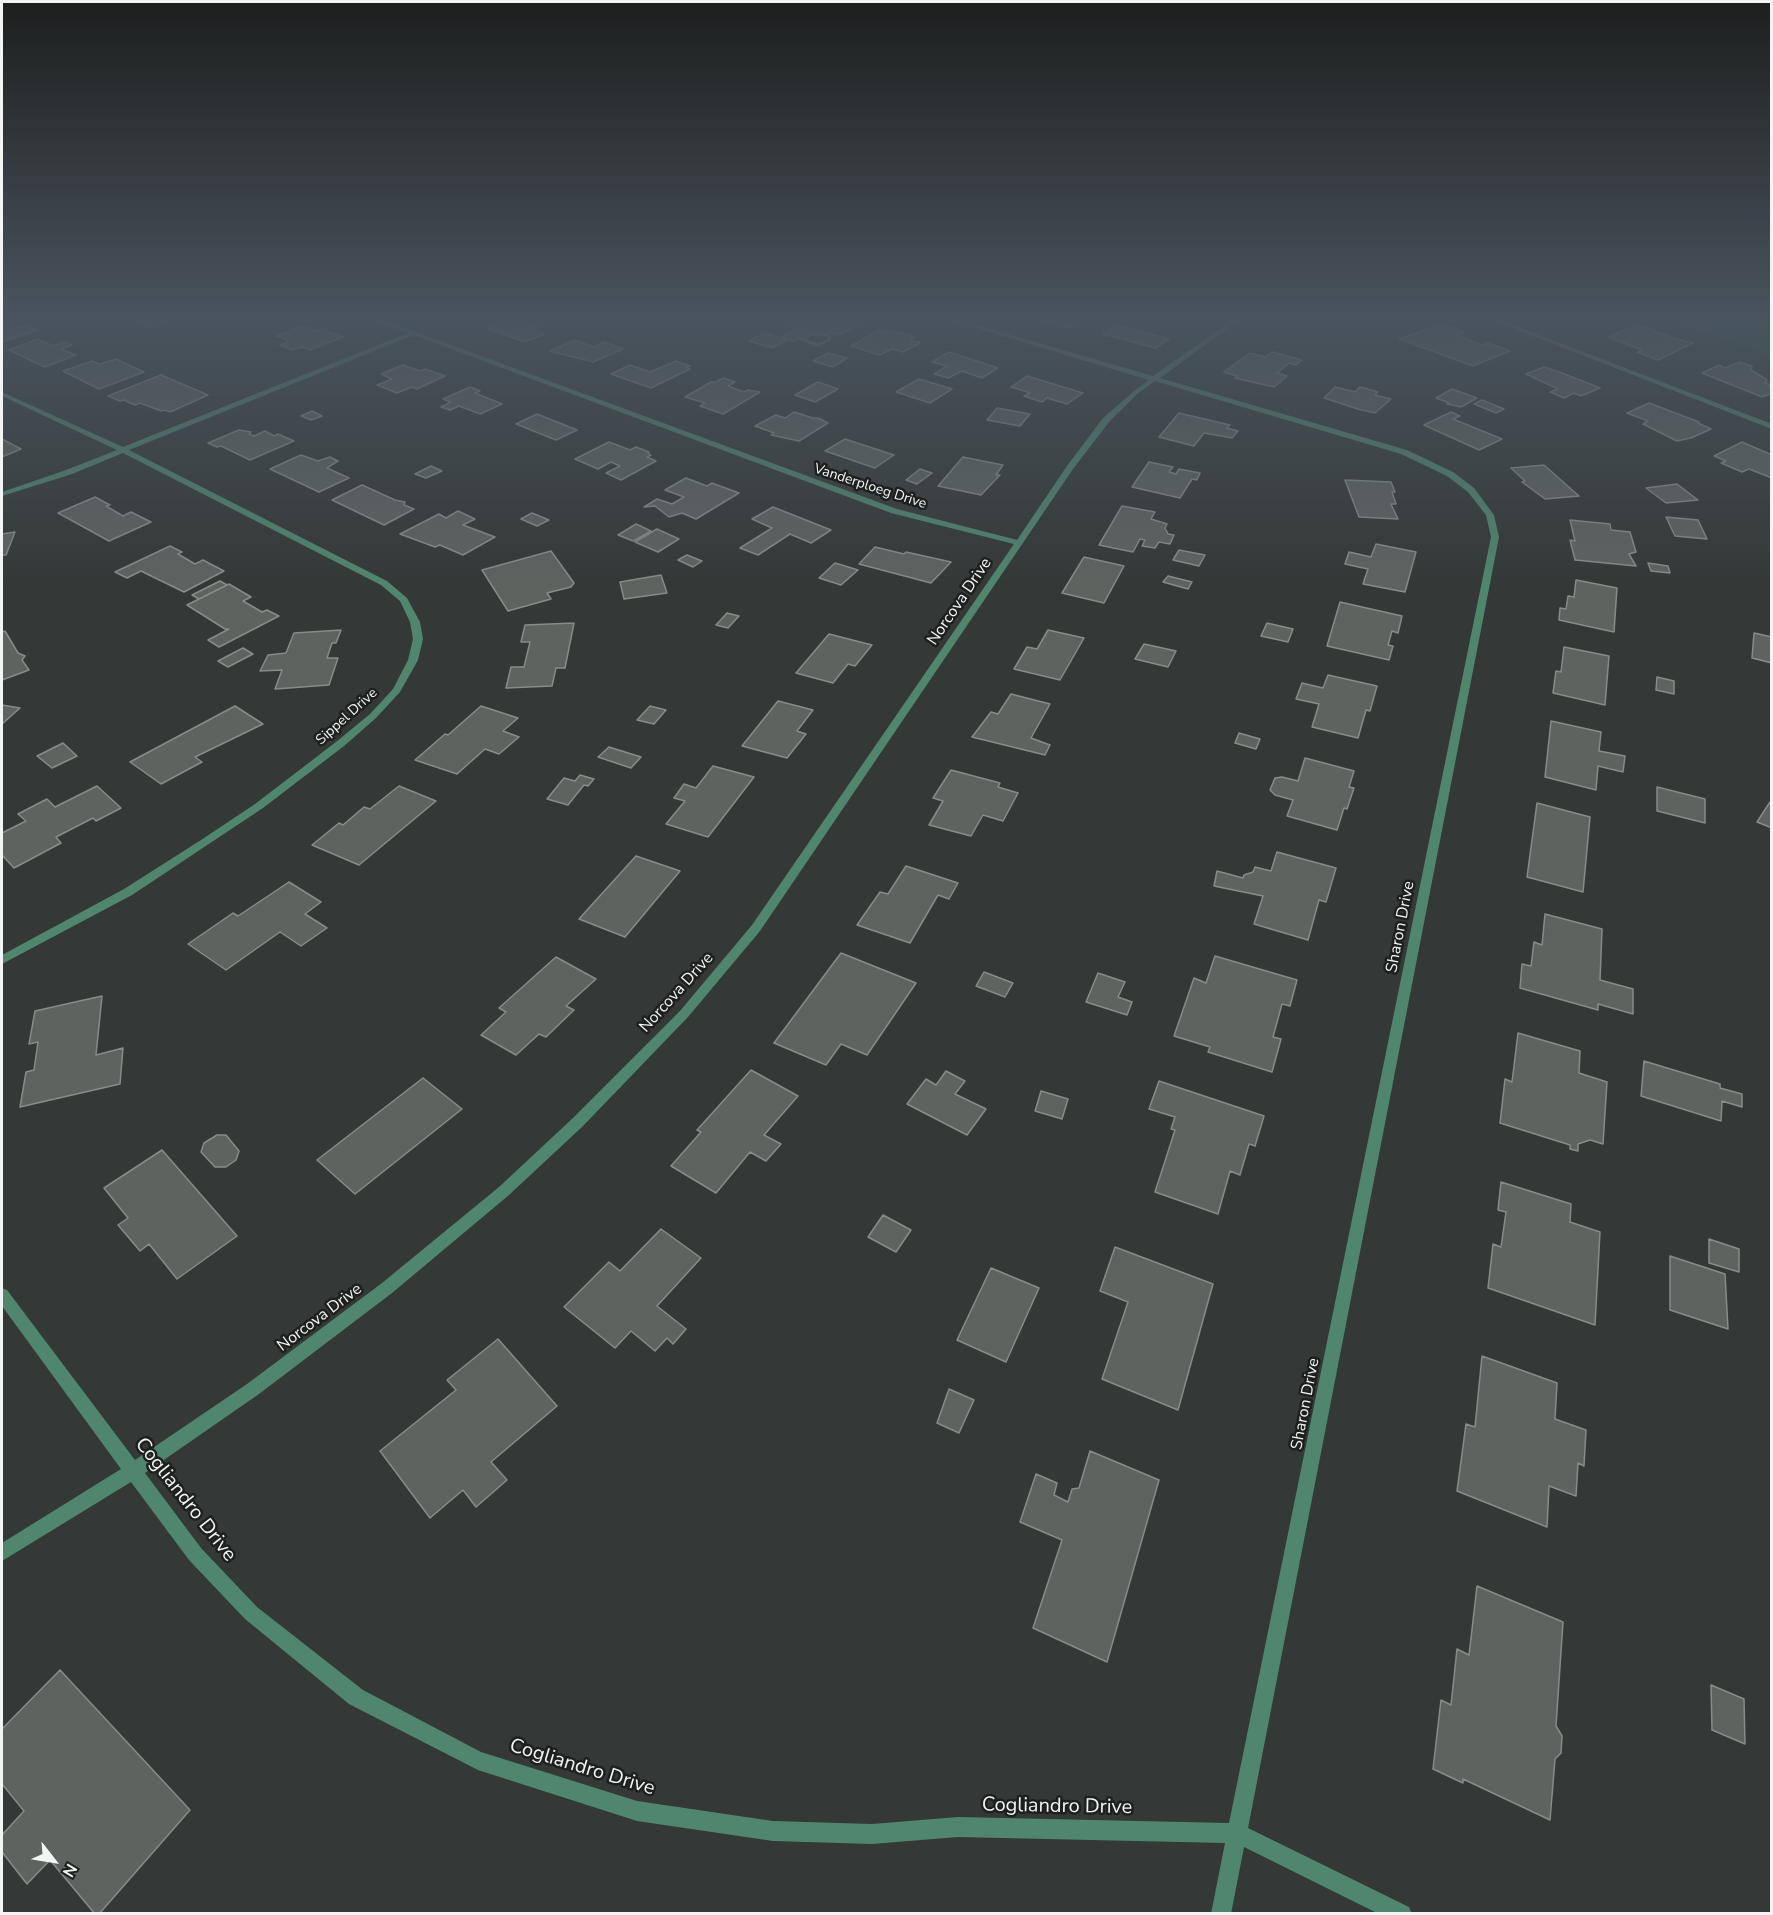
<!DOCTYPE html>
<html>
<head>
<meta charset="utf-8">
<style>
	body { margin:0 }
	#map { position:relative; width:1773px; height:1915px; overflow:hidden; background:#343937; font-family:"Nunito Sans",sans-serif }
	canvas { display:block }
	.frame { position:absolute; inset:0; border:3px solid #f2f5f3; pointer-events:none }
	.north { position:absolute; left:24px; top:1831px; width:60px; height:60px; -webkit-text-stroke:4px #1e201f; paint-order:stroke; rotate:121deg; font-size:16px; font-weight:700; line-height:24px; text-align:center; color:#f2f5f3 }
	.north::after { content:''; display:block; margin:auto; width:21px; height:27px; background:#f2f5f3; clip-path:polygon(50% 0,100% 100%,50% 72%,0 100%) }
</style>
</head>
<body>
<div id="map">
<canvas width="1773" height="1915"></canvas>
<div class="frame"></div>
<div class="north">N</div>
</div>
<script>
const g = document.querySelector('canvas').getContext('2d');
g.lineJoin = 'round';
function fillPath(path, color) {
  g.fillStyle = color;
  g.fill(path, 'evenodd');
}
function poly(rows) {
  const path = new Path2D();
  for (const r of rows) {
    path.moveTo(r[0], r[1]);
    for (let i = 2; i < r.length; i += 2) path.lineTo(r[i], r[i + 1]);
  }
  return path;
}
function strokePath(path, color, width, dash) {
  g.strokeStyle = color;
  g.lineWidth = width;
  g.lineCap = dash ? 'butt' : 'round';
  g.setLineDash(dash || []);
  g.stroke(path);
}
function drawText(font, color, halo, rows, align = 'center') {
  g.font = font + ' "Nunito Sans",sans-serif';
  g.lineWidth = 5;
  g.setLineDash([]);
  g.textBaseline = 'middle';
  g.strokeStyle = halo;
  g.fillStyle = color;
  for (const [text, x, y, turn = 0] of rows) {
    g.save();
    g.translate(x, y);
    g.rotate((+turn || 0) * Math.PI / 180);
    g.textAlign = isNaN(turn) ? turn : align;
    if (halo) g.strokeText(text, 0, 0);
    g.fillText(text, 0, 0);
    g.restore();
  }
}
const green = poly([
	[1671,320,1771,320,1771,356]
]);
const building = poly([
	[144,320,173,320,150,328,136,322,144,320],
	[506,320,520,320,538,326,532,329,545,334,525,342,486,328,506,320],
	[791,320,844,320,859,324,839,335,831,333,827,335,831,337,830,340,817,346,798,338,794,341,781,337,797,329,782,324,791,320],
	[816,334,828,336,829,340,819,344,807,341,809,336,816,334],
	[1036,320,1083,320,1070,328,1036,320],
	[2,324,14,329,26,325,38,330,2,342,2,324],
	[1442,324,1464,332,1457,335,1482,345,1488,343,1510,351,1473,366,1399,339,1442,324],
	[1117,325,1169,339,1155,348,1103,334,1117,325],
	[1638,325,1674,338,1693,343,1658,360,1637,352,1642,350,1608,337,1638,325],
	[303,326,316,331,322,329,343,337,310,350,302,347,293,350,280,345,289,341,277,336,303,326],
	[880,330,889,333,894,331,915,337,910,340,920,343,903,352,892,349,880,355,851,346,880,330],
	[765,333,787,340,772,348,749,341,765,333],
	[38,339,53,346,64,342,72,345,61,349,76,355,45,367,9,350,38,339],
	[575,340,594,347,604,342,623,349,593,362,550,351,575,340],
	[949,352,998,368,982,378,962,371,948,378,934,374,947,366,932,362,949,352],
	[1272,352,1302,360,1296,365,1289,363,1277,373,1287,376,1274,387,1235,378,1237,376,1224,372,1250,353,1266,357,1272,352],
	[828,353,847,358,833,367,813,361,828,353],
	[116,359,144,372,99,389,63,371,92,361,100,364,116,359],
	[676,361,690,366,686,367,690,369,651,388,611,374,630,365,650,372,676,361],
	[1739,362,1752,366,1751,370,1766,379,1767,381,1764,383,1772,385,1772,393,1762,397,1702,373,1719,365,1725,368,1739,362],
	[403,365,420,371,425,369,445,376,417,389,412,387,397,393,377,385,392,379,381,374,403,365],
	[1544,367,1562,373,1600,388,1581,396,1574,393,1564,398,1550,392,1558,389,1526,374,1544,367],
	[161,375,208,395,170,412,165,410,161,411,140,403,135,405,124,400,120,401,108,396,161,375],
	[1027,376,1083,393,1067,404,1047,398,1042,402,1024,396,1030,393,1011,387,1027,376],
	[723,378,735,382,728,386,744,392,747,390,760,392,723,414,700,406,705,403,685,397,711,382,716,382,723,378],
	[919,379,952,389,930,403,896,392,919,379],
	[818,382,838,389,815,402,795,395,818,382],
	[470,387,480,391,475,393,502,404,480,414,459,406,450,410,441,407,451,402,443,399,470,387],
	[1335,387,1355,392,1360,387,1378,392,1375,395,1391,399,1375,413,1358,409,1324,398,1335,387],
	[1452,389,1477,398,1461,407,1447,404,1449,403,1436,398,1452,389],
	[1482,400,1504,409,1496,413,1474,404,1482,400],
	[1649,403,1699,422,1698,423,1711,429,1691,438,1677,441,1643,424,1648,421,1627,413,1649,403],
	[997,408,1030,414,1020,426,987,420,997,408],
	[312,411,322,416,311,420,301,416,312,411],
	[794,412,813,418,818,418,828,423,799,441,771,435,774,433,755,426,776,415,785,418,794,412],
	[1451,412,1460,416,1453,419,1502,439,1479,450,1424,425,1451,412],
	[1179,413,1230,425,1227,428,1238,431,1232,438,1204,433,1194,446,1159,437,1179,413],
	[537,414,577,430,556,440,516,424,537,414],
	[239,430,251,432,249,434,254,436,265,431,274,436,278,434,294,441,250,460,221,446,217,447,208,443,239,430],
	[2,439,21,449,2,457,2,439],
	[845,439,894,455,875,468,825,451,845,439],
	[609,442,630,450,636,447,649,452,648,453,651,455,647,457,656,461,621,480,606,473,620,466,611,462,598,469,575,459,609,442],
	[1742,442,1772,455,1772,478,1749,469,1742,472,1721,463,1726,461,1714,456,1742,442],
	[301,455,318,461,330,457,338,461,327,468,349,478,319,492,270,469,301,455],
	[963,457,1003,465,996,475,1000,475,981,495,938,486,963,457],
	[1149,462,1173,467,1169,472,1176,474,1179,469,1200,473,1197,480,1192,479,1180,498,1132,487,1149,462],
	[1544,465,1579,496,1545,499,1522,482,1525,481,1511,468,1544,465],
	[431,466,442,471,426,478,415,474,431,466],
	[920,469,932,473,917,484,906,480,920,469],
	[686,478,707,486,712,483,739,493,696,519,682,513,669,517,655,506,644,507,657,499,672,504,684,497,665,490,686,478],
	[1345,480,1391,482,1395,492,1392,492,1396,504,1391,504,1398,519,1359,517,1345,480],
	[1677,484,1698,500,1666,503,1646,488,1677,484],
	[362,485,395,500,405,502,404,505,414,509,384,525,332,500,362,485],
	[95,497,110,505,106,506,123,516,131,512,151,522,109,541,58,513,95,497],
	[1122,506,1155,512,1151,519,1167,524,1165,528,1168,534,1174,535,1170,544,1159,542,1155,548,1142,546,1145,540,1140,539,1133,552,1099,545,1122,506],
	[773,507,831,530,811,543,790,534,758,555,740,548,772,528,752,519,773,507],
	[458,511,475,519,463,525,495,537,463,555,440,545,435,547,400,534,439,514,446,518,458,511],
	[532,513,549,520,537,526,521,519,532,513],
	[1666,517,1698,520,1707,539,1675,536,1666,517],
	[1570,520,1610,524,1611,530,1630,532,1636,552,1629,554,1636,566,1575,560,1570,540,1575,541,1570,520],
	[636,524,651,531,633,541,618,535,636,524],
	[657,529,679,539,658,552,635,542,657,529],
	[15,532,6,555,2,555,2,534,15,532],
	[1376,544,1416,552,1405,592,1363,584,1368,569,1345,564,1349,552,1371,557,1376,544],
	[170,546,182,552,178,554,195,564,203,560,224,571,184,592,141,571,127,578,115,572,170,546],
	[875,547,904,554,906,552,951,562,931,583,859,564,875,547],
	[1179,550,1205,555,1199,566,1173,560,1179,550],
	[551,551,574,583,571,587,547,593,551,599,508,611,482,570,551,551],
	[687,555,702,561,693,567,678,560,687,555],
	[1084,557,1124,566,1104,603,1062,593,1084,557],
	[835,563,858,570,841,585,819,578,835,563],
	[1648,563,1668,566,1670,573,1651,571,1648,563],
	[661,575,667,593,624,599,620,582,661,575],
	[1168,576,1192,582,1188,589,1163,582,1168,576],
	[1576,580,1617,588,1614,632,1559,620,1560,608,1566,609,1568,596,1574,597,1576,580],
	[220,581,227,585,199,599,192,595,220,581],
	[229,584,251,597,243,601,262,612,267,610,279,616,219,647,208,640,229,629,225,629,187,605,229,584],
	[1340,602,1402,616,1398,633,1392,631,1388,645,1393,646,1389,660,1327,646,1340,602],
	[727,613,739,616,728,628,716,625,727,613],
	[574,623,565,668,556,668,552,686,506,688,511,667,524,667,530,642,521,642,525,625,574,623],
	[1267,623,1293,629,1288,642,1261,636,1267,623],
	[341,630,336,643,332,643,327,658,338,658,329,685,275,689,282,670,260,671,268,655,286,653,294,633,341,630],
	[1048,630,1084,638,1060,680,1014,669,1027,647,1037,649,1048,630],
	[5,631,18,653,25,656,22,660,29,670,2,680,2,632,5,631],
	[1754,633,1772,637,1772,663,1752,658,1754,633],
	[829,634,872,645,855,666,848,664,833,683,796,673,829,634],
	[1144,644,1176,651,1168,667,1135,659,1144,644],
	[1564,647,1609,656,1605,705,1553,693,1556,671,1561,672,1564,647],
	[243,648,253,654,228,667,218,661,243,648],
	[1328,675,1377,686,1370,711,1366,710,1358,738,1312,727,1319,704,1296,699,1302,683,1323,688,1328,675],
	[1657,677,1674,681,1674,694,1656,690,1657,677],
	[1011,694,1050,704,1031,738,1050,745,1045,755,972,737,991,712,998,714,1011,694],
	[778,701,813,710,797,731,806,734,787,758,742,746,778,701],
	[2,705,20,708,2,724,2,705],
	[235,706,263,724,195,757,202,762,161,784,130,762,235,706],
	[481,706,518,718,503,731,519,737,499,754,485,749,457,774,415,760,445,734,448,735,481,706],
	[650,706,666,710,654,724,637,720,650,706],
	[1551,721,1601,732,1599,751,1625,756,1623,772,1598,766,1596,790,1545,777,1551,721],
	[1239,733,1260,739,1256,749,1235,743,1239,733],
	[63,743,77,756,52,768,37,756,63,743],
	[609,747,641,757,631,768,598,757,609,747],
	[1305,758,1354,771,1349,787,1354,788,1347,809,1344,808,1337,830,1287,816,1293,800,1275,795,1270,790,1275,778,1282,777,1298,781,1305,758],
	[713,766,754,777,708,837,666,824,685,801,674,798,684,784,696,788,713,766],
	[951,770,1000,783,998,787,1018,793,1003,821,983,815,971,836,929,825,943,801,933,798,951,770],
	[580,775,594,779,588,786,584,785,568,805,547,799,564,778,575,781,580,775],
	[97,786,121,808,96,821,93,818,56,837,61,843,14,868,2,855,2,833,26,821,18,814,47,799,55,807,97,786],
	[399,786,436,801,359,865,312,845,339,823,343,825,364,807,370,809,399,786],
	[1657,787,1705,799,1705,823,1657,811,1657,787],
	[1770,802,1772,803,1772,828,1757,822,1770,802],
	[1537,803,1590,817,1583,892,1527,877,1537,803],
	[1277,852,1336,868,1326,902,1319,900,1308,940,1254,924,1263,896,1214,886,1217,871,1243,878,1244,875,1253,872,1255,867,1271,871,1277,852],
	[636,856,680,871,625,937,579,919,636,856],
	[906,866,958,883,949,899,938,895,910,943,857,925,880,892,888,894,906,866],
	[289,882,321,902,305,914,327,928,301,946,280,932,226,970,188,944,233,913,238,916,289,882],
	[1545,914,1602,929,1600,980,1633,989,1633,1014,1598,1004,1598,1010,1520,988,1522,964,1531,966,1534,942,1542,945,1545,914],
	[841,953,916,983,867,1055,841,1044,826,1065,774,1043,841,953],
	[1215,956,1297,980,1290,1006,1282,1004,1273,1037,1281,1039,1272,1072,1208,1052,1210,1047,1174,1036,1194,978,1206,983,1215,956],
	[556,957,596,979,566,1006,574,1010,546,1037,539,1034,516,1055,481,1035,506,1012,499,1008,556,957],
	[984,972,1013,983,1005,997,976,986,984,972],
	[1098,973,1125,982,1118,997,1132,1002,1127,1015,1086,1002,1098,973],
	[102,996,96,1055,123,1048,120,1084,20,1107,26,1072,34,1070,38,1042,29,1044,35,1011,102,996],
	[1518,1033,1580,1051,1579,1073,1607,1082,1603,1144,1590,1140,1578,1144,1578,1151,1570,1149,1570,1145,1500,1123,1505,1079,1512,1082,1518,1033],
	[1644,1061,1720,1084,1720,1088,1742,1094,1742,1107,1722,1101,1721,1121,1641,1096,1644,1061],
	[751,1070,798,1096,764,1135,781,1144,766,1161,750,1152,716,1193,671,1166,701,1132,697,1130,751,1070],
	[946,1071,965,1081,955,1094,986,1109,967,1135,907,1104,926,1079,936,1085,946,1071],
	[423,1078,462,1109,355,1194,317,1160,423,1078],
	[1159,1081,1264,1116,1255,1146,1249,1144,1240,1175,1230,1171,1218,1214,1155,1192,1175,1130,1171,1129,1175,1117,1149,1109,1159,1081],
	[1041,1091,1068,1099,1062,1119,1035,1111,1041,1091],
	[217,1135,226,1135,239,1151,236,1160,226,1167,215,1167,201,1152,204,1143,217,1135],
	[162,1150,237,1236,177,1279,149,1244,140,1251,118,1225,128,1218,104,1188,162,1150],
	[1501,1182,1571,1204,1570,1222,1600,1232,1595,1325,1488,1288,1493,1244,1501,1247,1506,1212,1498,1210,1501,1182],
	[883,1215,911,1230,896,1252,868,1237,883,1215],
	[661,1229,701,1258,657,1306,686,1329,673,1344,667,1338,655,1351,631,1331,615,1348,564,1307,609,1262,620,1271,661,1229],
	[1709,1239,1739,1249,1739,1272,1709,1263,1709,1239],
	[1115,1247,1213,1284,1178,1410,1102,1379,1128,1302,1100,1291,1115,1247],
	[1670,1256,1725,1274,1728,1329,1670,1310,1670,1256],
	[991,1268,1039,1288,1006,1362,957,1340,991,1268],
	[498,1339,557,1406,491,1462,507,1480,476,1507,463,1490,430,1518,380,1451,456,1390,447,1380,498,1339],
	[1482,1356,1557,1383,1555,1419,1586,1430,1584,1466,1578,1463,1576,1496,1549,1486,1547,1527,1457,1491,1466,1424,1475,1427,1482,1356],
	[949,1389,974,1400,959,1433,937,1423,949,1389],
	[1090,1451,1159,1480,1107,1662,1033,1628,1062,1540,1020,1522,1036,1474,1057,1483,1054,1495,1068,1502,1072,1489,1079,1488,1090,1451],
	[1477,1586,1563,1622,1556,1726,1562,1736,1561,1753,1555,1759,1550,1820,1463,1779,1463,1783,1433,1769,1441,1700,1451,1705,1457,1649,1469,1655,1477,1586],
	[60,1670,190,1810,99,1914,95,1914,50,1860,27,1884,2,1852,2,1835,24,1811,2,1784,2,1729,60,1670],
	[1711,1685,1744,1699,1745,1744,1712,1730,1711,1685]
]);
const street = poly([
	[375,320,383,320,416,332,897,509,1017,540,1067,466,1103,418,1133,392,1149,380,950,320,959,320,1153,376,1232,320,1239,320,1160,378,1407,450,1453,472,1474,488,1494,515,1499,537,1248,1828,1409,1907,1412,1914,1379,1914,1244,1847,1231,1914,1211,1914,1225,1843,958,1837,872,1844,773,1841,637,1821,478,1770,349,1704,245,1619,189,1560,131,1482,2,1561,2,1543,121,1469,2,1306,2,1288,7,1290,135,1460,247,1384,382,1283,499,1187,573,1118,680,1011,752,925,1014,544,891,513,414,335,129,450,387,581,407,598,420,622,423,639,418,660,400,692,376,718,344,746,263,808,132,895,2,964,2,955,124,889,201,840,255,804,336,742,370,714,393,689,408,660,413,639,410,622,400,601,381,585,123,453,72,474,2,496,2,492,66,470,117,450,2,396,2,392,123,447,408,333,375,320],
	[1155,381,1401,454,1447,476,1468,492,1486,515,1491,537,1229,1823,958,1817,872,1824,773,1821,637,1801,481,1752,363,1690,257,1607,201,1548,145,1473,259,1394,392,1293,509,1195,583,1126,688,1017,760,931,1073,469,1109,422,1137,394,1155,381],
	[1492,320,1500,320,1772,424,1772,429,1492,320]
]);
const farStreetnames = [
	["Vanderploeg Drive",870,487,18],
	["Sippel Drive",347,717,-42]
];
const streetNames = [
	["Norcova Drive",960,602,-56],
	["Sharon Drive",1401,927,-79],
	["Norcova Drive",677,993,-48],
	["Norcova Drive",320,1318,-37],
	["Sharon Drive",1306,1404,-79]
];
const nearStreetnames = [
	["Cogliandro Drive",185,1500,52],
	["Cogliandro Drive",582,1768,17],
	["Cogliandro Drive",1057,1807,1]
];
fillPath(green, '#204d3a');
fillPath(building, '#5e6360');
strokePath(building, '#878c8a', 1.5);
fillPath(street, '#51866e');
const sky = g.createLinearGradient(0, 0, 0, 588);
sky.addColorStop(0, '#1d1f1e');
sky.addColorStop(0.54, '#4a545e');
sky.addColorStop(1, '#4a545e00');
g.fillStyle = sky;
g.fillRect(0, 0, 1773, 588);
drawText('14px', '#f2f5f3', '#1e201f', farStreetnames);
drawText('16px', '#f2f5f3', '#1e201f', streetNames);
drawText('20px', '#f2f5f3', '#1e201f', nearStreetnames);
</script>
</body>
</html>
